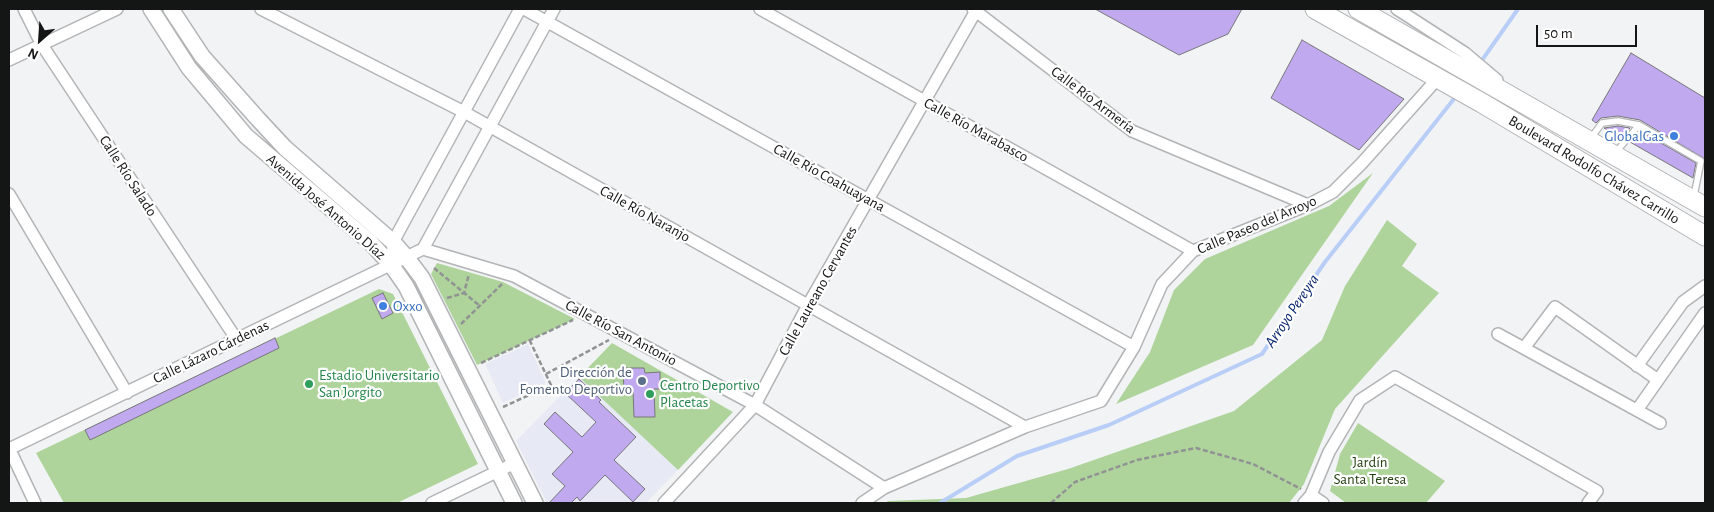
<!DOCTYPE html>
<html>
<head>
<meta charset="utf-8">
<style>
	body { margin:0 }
	#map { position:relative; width:1714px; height:512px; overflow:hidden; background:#f2f3f5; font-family:"Alegreya Sans",sans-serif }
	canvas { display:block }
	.frame { position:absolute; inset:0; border:10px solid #141515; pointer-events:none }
	.north { position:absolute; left:15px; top:15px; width:50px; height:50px; -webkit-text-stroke:4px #fff; paint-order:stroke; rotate:206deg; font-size:14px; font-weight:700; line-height:20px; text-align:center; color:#141515 }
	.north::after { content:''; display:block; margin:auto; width:18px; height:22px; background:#141515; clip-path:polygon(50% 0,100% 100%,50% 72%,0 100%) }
	.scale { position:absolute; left:1536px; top:25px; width:101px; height:22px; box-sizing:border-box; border:2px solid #141515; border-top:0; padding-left:6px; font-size:15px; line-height:18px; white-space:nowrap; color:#141515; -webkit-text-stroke:4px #fff; paint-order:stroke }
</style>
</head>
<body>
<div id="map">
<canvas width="1714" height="512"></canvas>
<div class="frame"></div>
<div class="north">N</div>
<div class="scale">50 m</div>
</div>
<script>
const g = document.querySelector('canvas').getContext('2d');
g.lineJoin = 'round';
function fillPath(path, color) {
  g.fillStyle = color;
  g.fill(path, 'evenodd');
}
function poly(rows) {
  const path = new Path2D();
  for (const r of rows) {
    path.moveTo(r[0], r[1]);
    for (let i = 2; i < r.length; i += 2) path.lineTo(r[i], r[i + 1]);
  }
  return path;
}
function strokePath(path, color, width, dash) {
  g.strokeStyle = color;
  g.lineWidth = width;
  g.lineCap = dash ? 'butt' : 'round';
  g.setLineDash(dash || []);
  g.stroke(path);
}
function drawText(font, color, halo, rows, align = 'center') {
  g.font = font + ' "Alegreya Sans",sans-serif';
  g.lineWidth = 4.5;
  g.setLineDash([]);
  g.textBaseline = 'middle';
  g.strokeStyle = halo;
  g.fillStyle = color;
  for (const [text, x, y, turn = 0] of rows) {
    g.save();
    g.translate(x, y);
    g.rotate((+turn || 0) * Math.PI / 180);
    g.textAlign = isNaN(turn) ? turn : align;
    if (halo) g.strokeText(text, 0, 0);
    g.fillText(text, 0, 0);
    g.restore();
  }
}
const built = poly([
	[528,344,546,383,503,403,485,364],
	[579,377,678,470,646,503,547,503,516,441]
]);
const green = poly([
	[1373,173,1253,345,1116,404,1150,352,1174,290,1205,259,1329,206],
	[1387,220,1417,244,1402,266,1439,293,1335,409,1304,484,1289,503,885,503,888,501,966,498,1068,469,1234,411,1322,340,1345,286],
	[437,263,503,282,575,319,477,365,431,274],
	[379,289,393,294,478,464,397,503,64,503,36,453],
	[612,343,733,412,678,470,579,377],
	[1358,423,1445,481,1426,503,1346,503,1330,491,1340,454]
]);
const stream = poly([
	[1480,63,1518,9],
	[940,503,1017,456,1109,425,1262,354,1325,262,1457,95]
]);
const building = poly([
	[1095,9,1242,9,1228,34,1179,55,1095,9],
	[1302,40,1404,99,1359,150,1271,98,1302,40],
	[1631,53,1705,98,1705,159,1640,120,1618,116,1601,118,1596,123,1592,120,1631,53],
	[1618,126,1630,128,1622,138,1604,128,1618,126],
	[1640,131,1696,163,1693,178,1630,142,1640,131],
	[383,293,393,313,382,319,372,298,383,293],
	[275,338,279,348,90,440,85,430,275,338],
	[623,368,644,368,645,373,660,372,660,389,654,389,655,417,634,417,633,390,624,390,623,368],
	[579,379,601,400,599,402,636,437,614,460,645,489,633,502,605,475,580,501,577,497,571,503,549,503,565,486,552,474,573,452,544,424,555,412,582,437,596,422,565,393,579,379]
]);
const path = poly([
	[434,268,480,306],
	[447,298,464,293,469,274],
	[461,324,502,284],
	[481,363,573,320],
	[546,374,609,340],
	[503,407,551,385,530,341],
	[1051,503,1075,482,1137,460,1196,448,1253,464,1301,489]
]);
const service = poly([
	[1591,138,1602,123,1618,121,1639,125,1701,161,1694,196],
	[1616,152,1639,125]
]);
const minor = poly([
	[24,9,42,45,237,340],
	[261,9,464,112,1025,427],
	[524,9,1134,347],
	[760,9,1193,251],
	[973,9,1132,131,1308,205],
	[1397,9,1465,53,1497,80],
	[9,60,117,9],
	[9,194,127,393],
	[423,249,514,276,755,405,884,488],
	[392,266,393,242,520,9],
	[1498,334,1660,423],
	[1524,348,1555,307,1658,380],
	[1637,366,1683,302,1705,286],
	[1637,410,1705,313],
	[9,448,35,503],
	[9,449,423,249,554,9],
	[1311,495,1323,503],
	[432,503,515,463],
	[664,503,755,405,808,305,977,9],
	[862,503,884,488,1025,427,1101,401,1134,347,1162,284,1193,251,1308,205,1333,192,1362,163,1438,78],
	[1304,503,1311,495,1329,452,1360,400,1395,377,1597,491,1588,503]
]);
const tertiary = poly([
	[151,9,189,68,246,136,371,243,392,266,406,286,514,503],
	[171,9,202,56,258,119,285,148,393,242,407,258,422,278,535,503]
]);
const primary = poly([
	[1315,9,1482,103,1705,236],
	[1358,9,1705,207]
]);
const markers = [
	[1674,136,5,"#3f7fe0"],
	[383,306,5,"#3f7fe0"],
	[642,381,5,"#5c6f8a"],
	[309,384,5,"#2e9e5b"],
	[650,394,5,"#2e9e5b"]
];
const streetNames = [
	["Calle Río Armería",1093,100,37],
	["Calle Río Marabasco",976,130,29],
	["Boulevard Rodolfo Chávez Carrillo",1594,170,31],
	["Calle Río Salado",128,176,57],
	["Calle Río Coahuayana",829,178,29],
	["Avenida José Antonio Díaz",326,207,41],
	["Calle Río Naranjo",645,214,29],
	["Calle Paseo del Arroyo",1257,225,-23],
	["Calle Laureano Cervantes",818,291,-61],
	["Calle Río San Antonio",621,333,28],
	["Calle Lázaro Cárdenas",211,352,-26]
];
const shopNames = [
	["GlobalGas",1664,136],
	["Oxxo",393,306,"left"]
];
const serviceNames = [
	["Dirección de",632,372],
	["Fomento Deportivo",632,389]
];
const leisureNames = [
	["Estadio Universitario",319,375],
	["San Jorgito",319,392],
	["Centro Deportivo",660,385],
	["Placetas",660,402]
];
const parkNames = [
	["Jardín",1370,462],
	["Santa Teresa",1370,479]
];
const waterNames = [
	["Arroyo Pereyra",1292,311,-56]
];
fillPath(built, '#e7eaf4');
fillPath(green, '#aed49b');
strokePath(stream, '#b9cef7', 4);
fillPath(building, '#c1a9f0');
strokePath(building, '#777779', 1);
strokePath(service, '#b3b4b6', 8);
strokePath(minor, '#b3b4b6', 14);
strokePath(tertiary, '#b3b4b6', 18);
strokePath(primary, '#b3b4b6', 21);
strokePath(path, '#919293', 2.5, [5, 2.5]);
strokePath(service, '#fff', 5.5);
strokePath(minor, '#fff', 11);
strokePath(tertiary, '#fff', 15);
strokePath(primary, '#fff', 19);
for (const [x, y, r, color] of markers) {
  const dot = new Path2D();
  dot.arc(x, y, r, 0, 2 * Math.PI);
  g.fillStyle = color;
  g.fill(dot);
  strokePath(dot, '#fff', 2);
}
drawText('15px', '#141515', '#fff', streetNames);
drawText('15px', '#366cbe', '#fff', shopNames, 'right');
drawText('15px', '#4e5e75', '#fff', serviceNames, 'right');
drawText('15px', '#27864d', '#fff', leisureNames, 'left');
drawText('15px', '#264214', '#fff', parkNames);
drawText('italic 16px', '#07256f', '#fff', waterNames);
</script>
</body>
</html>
